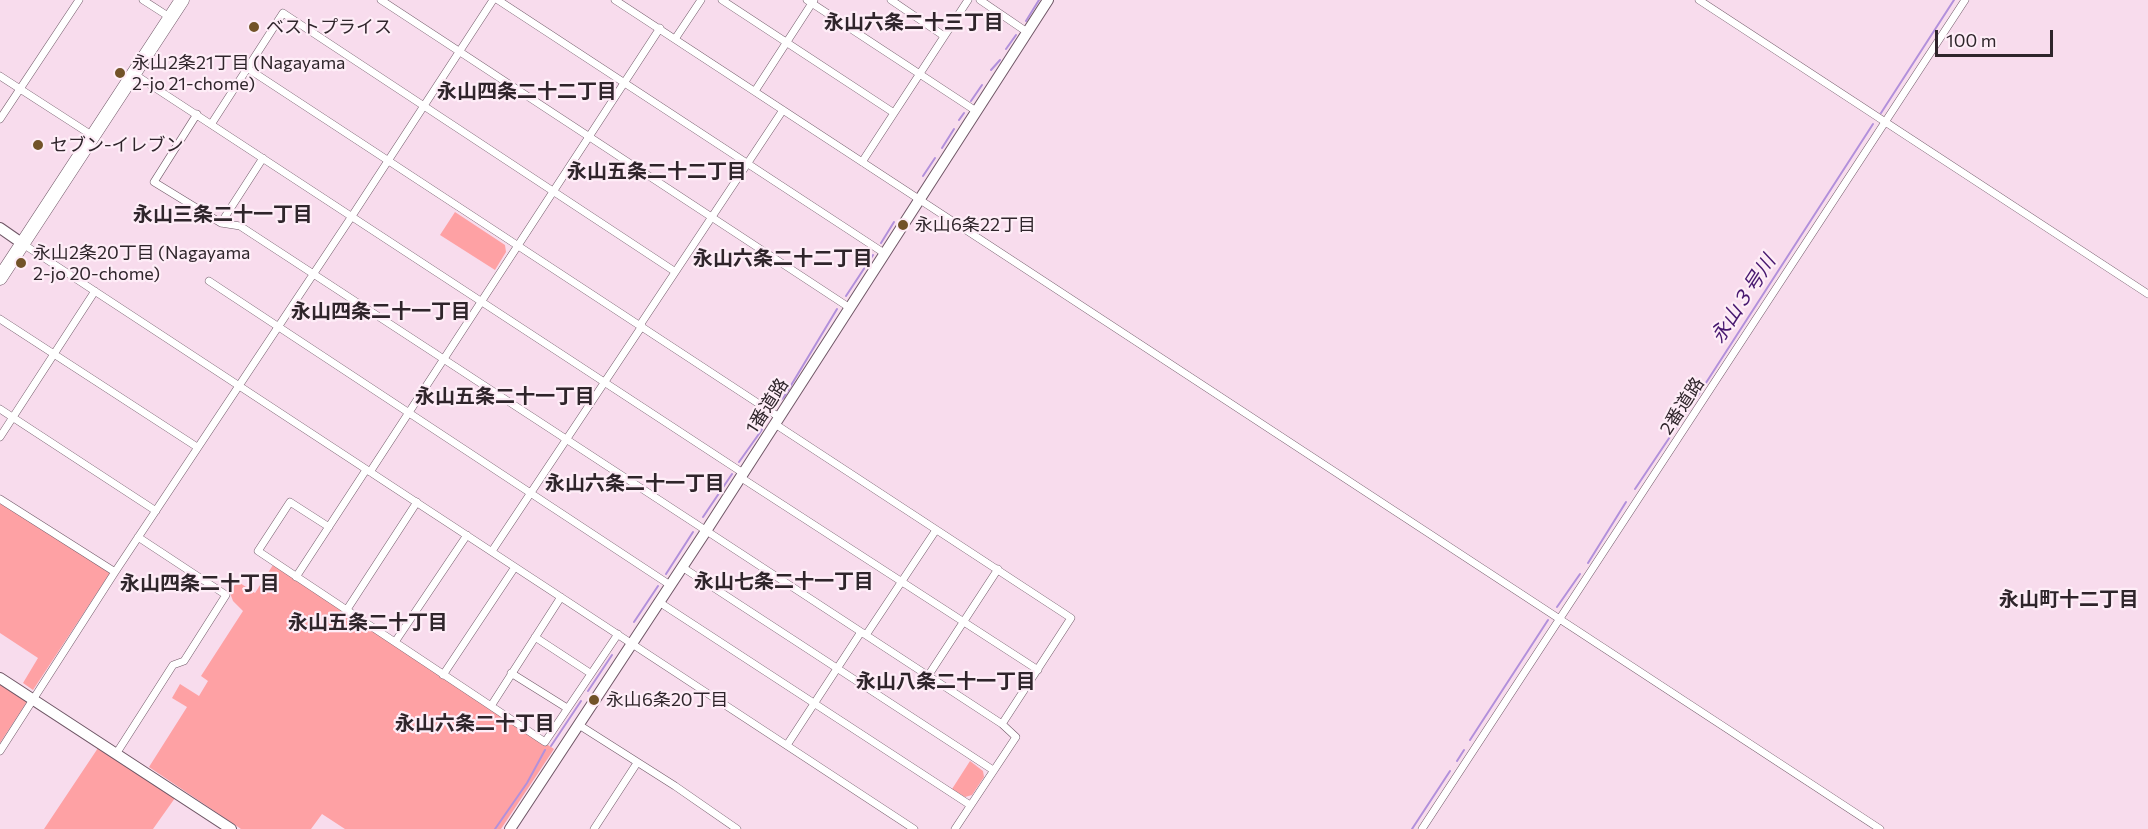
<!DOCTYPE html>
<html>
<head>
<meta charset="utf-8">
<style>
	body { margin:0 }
	#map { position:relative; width:2148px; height:829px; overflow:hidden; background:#f8dced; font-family:Commissioner,sans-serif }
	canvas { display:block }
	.scale { position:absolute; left:1935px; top:30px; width:118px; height:27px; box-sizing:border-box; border:3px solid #2f252b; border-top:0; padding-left:8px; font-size:18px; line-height:21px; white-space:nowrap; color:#2f252b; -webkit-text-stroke:4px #feedf7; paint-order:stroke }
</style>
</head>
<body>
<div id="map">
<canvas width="2148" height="829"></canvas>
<div class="scale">100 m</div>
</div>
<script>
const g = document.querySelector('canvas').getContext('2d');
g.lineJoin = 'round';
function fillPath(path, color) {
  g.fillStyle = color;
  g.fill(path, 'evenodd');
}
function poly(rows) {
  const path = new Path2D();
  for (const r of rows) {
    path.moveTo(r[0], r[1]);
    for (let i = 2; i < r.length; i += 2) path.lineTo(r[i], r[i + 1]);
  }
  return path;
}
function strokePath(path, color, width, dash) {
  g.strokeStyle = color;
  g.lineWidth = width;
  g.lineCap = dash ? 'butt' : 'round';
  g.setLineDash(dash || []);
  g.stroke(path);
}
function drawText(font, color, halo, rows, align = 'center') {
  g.font = font + ' Commissioner,"Noto Sans JP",sans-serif';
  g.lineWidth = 4.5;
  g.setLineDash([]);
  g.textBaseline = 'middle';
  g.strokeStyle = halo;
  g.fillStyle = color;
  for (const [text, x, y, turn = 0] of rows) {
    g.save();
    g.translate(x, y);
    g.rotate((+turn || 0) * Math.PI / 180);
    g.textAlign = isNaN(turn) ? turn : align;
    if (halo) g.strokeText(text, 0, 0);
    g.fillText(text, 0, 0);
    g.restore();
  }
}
const green = poly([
	[455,212,505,245,506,252,495,270,440,235],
	[0,501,110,573,33,690,23,683,38,658,0,633],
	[273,565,554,749,501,829,345,829,322,814,311,829,241,829,149,767,187,707,172,698,180,684,199,696,208,681,201,676,243,611,233,601,230,593,237,581,255,593],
	[0,678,30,697,0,743],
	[98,748,175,798,153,829,44,829],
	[970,761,983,771,984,777,972,795,965,797,952,789]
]);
const stream = poly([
	[1026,21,1039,0],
	[1006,49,1016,35],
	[991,70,1000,60],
	[971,101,982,85],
	[1881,113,1954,0],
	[959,120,964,113],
	[942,148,954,129],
	[923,176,935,158],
	[881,243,894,222],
	[846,296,873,255],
	[775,405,784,397,837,309],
	[739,462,761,431,767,417],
	[1635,489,1702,389,1873,124],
	[703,517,732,474],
	[1588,563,1626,502],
	[666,574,693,532],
	[1557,607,1580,574],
	[634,622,658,586],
	[588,691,612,655],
	[1470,740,1548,620],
	[551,746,581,701],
	[1457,761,1464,750],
	[495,829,527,783,545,750],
	[1412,829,1450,771]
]);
const street = poly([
	[143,0,171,18],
	[381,0,850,308],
	[498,0,884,253],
	[615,0,1880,829],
	[722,0,894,113],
	[807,0,976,111],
	[891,0,944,36],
	[980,0,1027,32],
	[1699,0,2148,294],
	[675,39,701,0],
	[247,68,779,417],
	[134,74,743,473],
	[0,76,93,136],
	[755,91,814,0],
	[197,114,154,182,221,223,240,226,1002,724,1016,737,955,829],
	[0,119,79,0],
	[212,123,283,13,674,271],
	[862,162,968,0],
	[221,223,263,158],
	[23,244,914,829],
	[209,281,670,585],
	[0,319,197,447],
	[640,325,783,110],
	[0,409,156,511],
	[775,424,1071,618,1002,724],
	[0,437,95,291],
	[370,472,660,28],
	[740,477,1038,670],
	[0,499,115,572],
	[329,527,290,502,258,551,545,742,618,634],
	[492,551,642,326],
	[682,567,993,770],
	[296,577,366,470],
	[659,602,970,805],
	[346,611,417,502],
	[866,635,936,530],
	[535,637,590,673],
	[395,642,467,535],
	[511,673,567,708],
	[443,675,515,567],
	[928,676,998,569],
	[491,706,561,597],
	[579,725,675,786,737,829],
	[787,745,861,632],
	[0,751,115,572,352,216,493,0],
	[116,754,173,665,184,661,226,595,138,537],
	[594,829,637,763],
	[1422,829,1965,0]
]);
const secondary = poly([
	[0,228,23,244],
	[0,678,231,829],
	[510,829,706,531,1048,0]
]);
const highway = poly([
	[0,278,182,0]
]);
const markers = [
	[254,27,6,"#725328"],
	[120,73,6,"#725328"],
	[38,145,6,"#725328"],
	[903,225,6,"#725328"],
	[21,263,6,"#725328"],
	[594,700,6,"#725328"]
];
const poiNames = [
	["ベストプライス",266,27],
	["永山2条21丁目 (Nagayama",132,63],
	["2-jo 21-chome)",132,84],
	["セブン-イレブン",50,145],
	["永山6条22丁目",915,225],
	["永山2条20丁目 (Nagayama",33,253],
	["2-jo 20-chome)",33,274],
	["永山6条20丁目",606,700]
];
const streetNames = [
	["1番道路",767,406,-57],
	["2番道路",1682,406,-57]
];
const neighbourhoodNames = [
	["永山六条二十三丁目",914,22],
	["永山四条二十二丁目",527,91],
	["永山五条二十二丁目",657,171],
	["永山三条二十一丁目",223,214],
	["永山六条二十二丁目",783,258],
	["永山四条二十一丁目",381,311],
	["永山五条二十一丁目",505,396],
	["永山六条二十一丁目",635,483],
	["永山七条二十一丁目",784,581],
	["永山四条二十丁目",200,583],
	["永山町十二丁目",2069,599],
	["永山五条二十丁目",368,622],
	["永山八条二十一丁目",946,681],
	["永山六条二十丁目",475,723]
];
const waterNames = [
	["永山３号川",1743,299,-57]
];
fillPath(green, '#fea1a4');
strokePath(stream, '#b290db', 2);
strokePath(street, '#6f5766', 8);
strokePath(secondary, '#6f5766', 12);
strokePath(highway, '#6f5766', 15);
strokePath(street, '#fff', 7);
strokePath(secondary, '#fff', 10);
strokePath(highway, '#fff', 14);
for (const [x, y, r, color] of markers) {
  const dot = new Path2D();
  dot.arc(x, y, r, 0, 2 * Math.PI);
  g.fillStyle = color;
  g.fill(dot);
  strokePath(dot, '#feedf7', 2);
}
drawText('18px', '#2f252b', '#feedf7', poiNames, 'left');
drawText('18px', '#2f252b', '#feedf7', streetNames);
drawText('bold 20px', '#2f252b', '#feedf7', neighbourhoodNames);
drawText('italic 20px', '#47176f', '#feedf7', waterNames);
</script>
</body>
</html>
